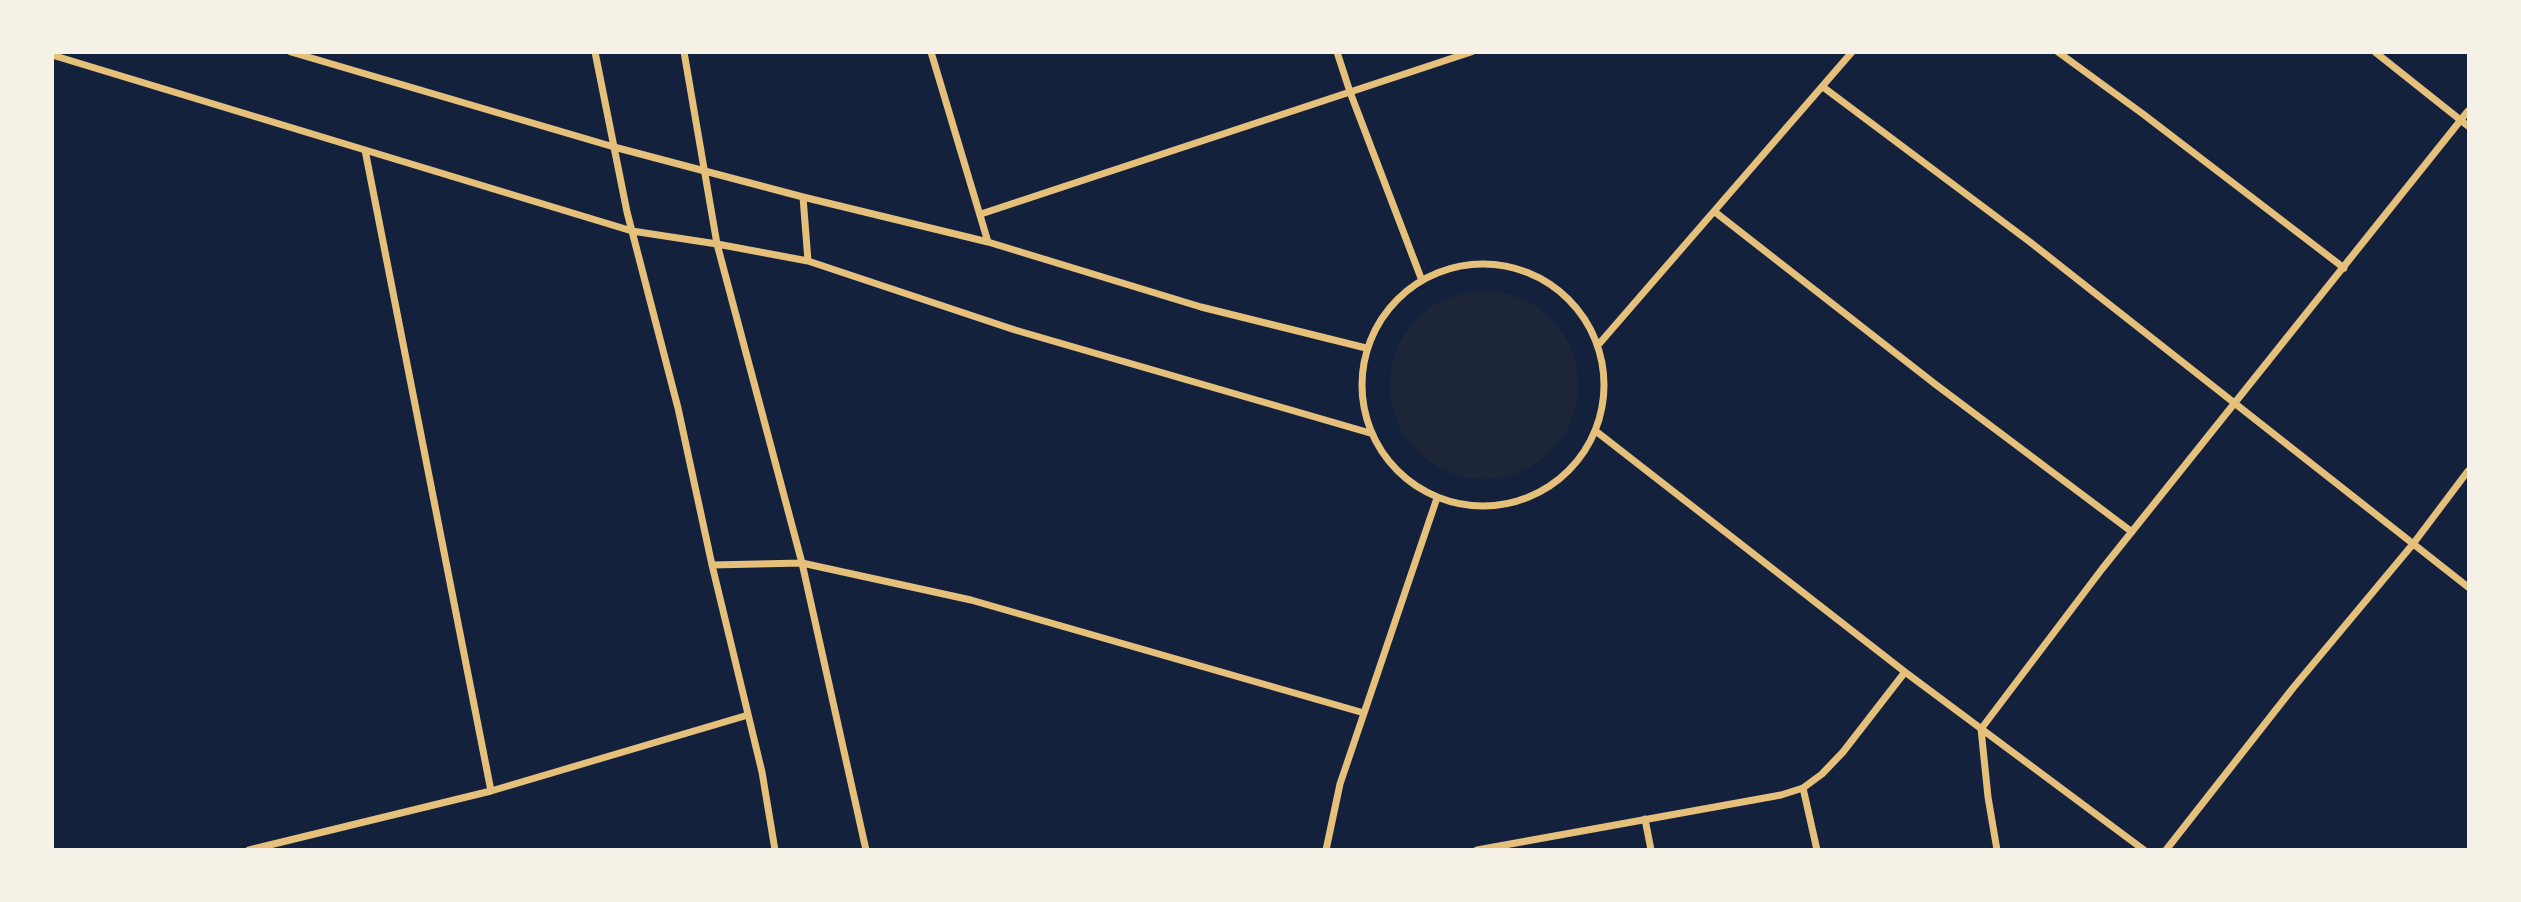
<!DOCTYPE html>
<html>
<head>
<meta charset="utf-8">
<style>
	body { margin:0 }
	#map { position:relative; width:2521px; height:902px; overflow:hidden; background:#14213d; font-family:"Open Sans",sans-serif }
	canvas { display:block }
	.frame { position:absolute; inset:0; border:54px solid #f6f1e7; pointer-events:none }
</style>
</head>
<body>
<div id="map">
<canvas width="2521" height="902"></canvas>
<div class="frame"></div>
</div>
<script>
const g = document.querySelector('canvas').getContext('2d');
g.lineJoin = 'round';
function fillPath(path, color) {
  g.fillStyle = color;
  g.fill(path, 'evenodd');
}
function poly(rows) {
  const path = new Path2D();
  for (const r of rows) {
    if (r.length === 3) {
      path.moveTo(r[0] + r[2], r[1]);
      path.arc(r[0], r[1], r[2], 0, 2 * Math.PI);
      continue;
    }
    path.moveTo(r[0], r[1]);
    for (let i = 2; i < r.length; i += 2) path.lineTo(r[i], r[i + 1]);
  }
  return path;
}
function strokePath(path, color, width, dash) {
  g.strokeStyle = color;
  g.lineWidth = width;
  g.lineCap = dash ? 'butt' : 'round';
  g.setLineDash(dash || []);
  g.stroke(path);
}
const green = poly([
	[1484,385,94]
]);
const minor = poly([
	[291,52,614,147,803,197,988,242,1201,307,1366,348],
	[595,52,627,212,678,408,712,565,762,772,775,850],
	[684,52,717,244,802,563,866,850],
	[931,52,988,242],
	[1337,52,1350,92,1421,278],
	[2058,52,2143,114,2344,268],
	[2375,52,2468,126],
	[52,55,632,231,717,244,808,261,1015,330,1370,433],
	[1823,87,2030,242,2468,587],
	[365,150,491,791],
	[803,197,808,261],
	[1715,212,1935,384,2132,532],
	[981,214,1471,52],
	[1483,385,121],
	[1599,344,1852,52],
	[1597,432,1905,672,2144,850],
	[712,565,802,563,971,600,1364,713],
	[1803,788,1817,850],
	[1645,819,1651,850],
	[249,850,491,791,748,715],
	[1326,850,1340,784,1437,498],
	[1477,850,1781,795,1803,788,1822,774,1843,752,1905,672],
	[1997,850,1988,797,1981,729,2102,569,2468,111],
	[2166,850,2293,688,2413,544,2468,471]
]);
fillPath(green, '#1d2539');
strokePath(minor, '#e5c07b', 7);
</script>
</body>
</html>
